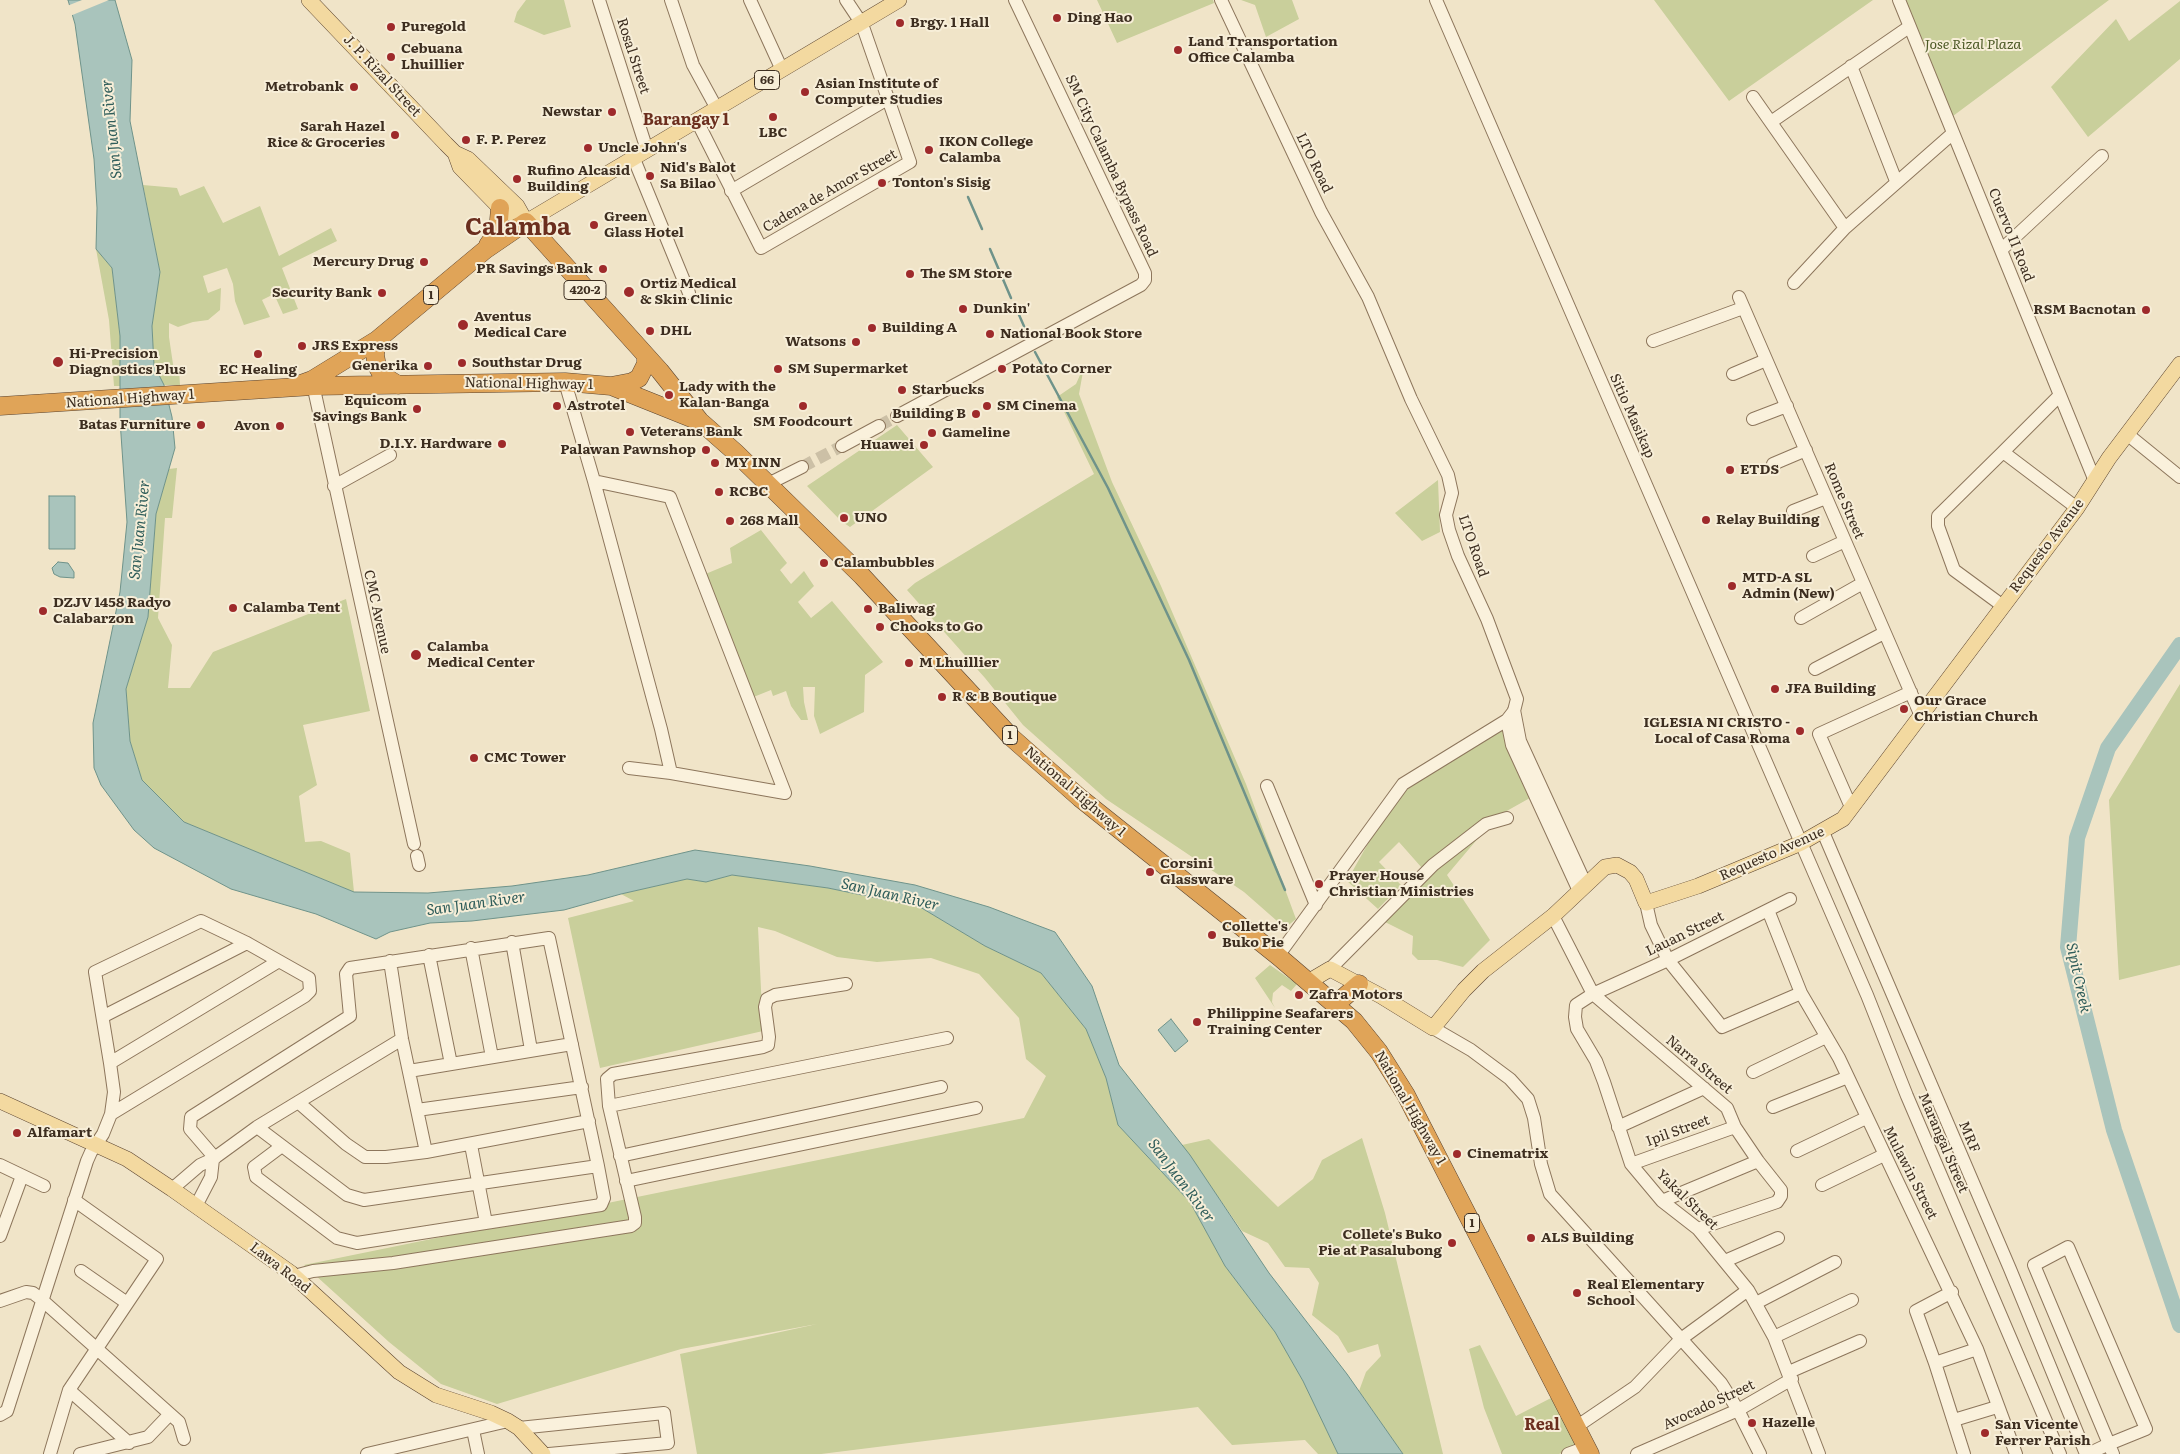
<!DOCTYPE html>
<html>
<head>
<meta charset="utf-8">
<style>
	body { margin:0 }
	canvas { display:block; background:#f0e4c8 }
</style>
</head>
<body>
<canvas width="2180" height="1454"></canvas>
<script>
const g = document.querySelector('canvas').getContext('2d');
g.lineJoin = 'round';
function fillPath(path, color) {
  g.fillStyle = color;
  g.fill(path, 'evenodd');
}
function poly(rows) {
  const path = new Path2D();
  for (const r of rows) {
    path.moveTo(r[0], r[1]);
    for (let i = 2; i < r.length; i += 2) path.lineTo(r[i], r[i + 1]);
  }
  return path;
}
function strokePath(path, color, width, dash) {
  g.strokeStyle = color;
  g.lineWidth = width;
  g.lineCap = dash ? 'butt' : 'round';
  g.setLineDash(dash || []);
  g.stroke(path);
}
function drawText(font, color, halo, rows, align = 'center') {
  g.font = font + ' Literata,serif';
  g.lineWidth = 4;
  g.setLineDash([]);
  g.textBaseline = 'middle';
  g.strokeStyle = halo;
  g.fillStyle = color;
  for (const [text, x, y, turn = 0] of rows) {
    g.save();
    g.translate(x, y);
    g.rotate((+turn || 0) * Math.PI / 180);
    g.textAlign = isNaN(turn) ? turn : align;
    if (halo) g.strokeText(text, 0, 0);
    g.fillText(text, 0, 0);
    g.restore();
  }
}
const green = poly([
	[526,0,564,0,571,27,544,35,514,22,517,12],
	[1097,0,1213,0,1214,3,1117,43],
	[1241,0,1292,0,1299,19,1266,37,1255,5],
	[1654,0,1873,0,1729,101],
	[1905,0,2109,0,1953,116],
	[2180,1,2180,59,2088,137,2051,87,2116,19,2129,41],
	[143,185,177,188,180,196,204,186,223,223,260,206,279,256,331,228,337,241,282,268,298,309,283,314,274,294,262,300,270,317,244,325,235,301,233,284,227,268,203,276,208,293,221,288,220,310,208,320,193,322,178,327,169,323,169,337,174,371,179,370,180,385,164,385,154,365,152,326,160,272],
	[96,249,112,268,120,336,121,386,114,386,109,320],
	[1084,366,1079,394,1112,482,1161,586,1246,784,1296,919,1285,928,1244,892,1106,799,1023,725,985,678,907,590,915,583,1094,474,1057,397,1076,384],
	[897,425,933,467,850,527,841,521,807,486],
	[177,468,172,518,165,518,158,618,172,645,168,688,190,688,213,652,346,599,370,711,303,725,317,785,299,796,305,842,321,841,350,853,354,892,184,822,142,780,130,741,126,689,148,617,156,514,169,469],
	[1438,480,1440,532,1422,541,1395,513],
	[761,530,787,563,780,570,791,584,804,571,814,586,798,602,811,618,832,601,883,662,865,675,864,712,820,734,814,716,815,687,803,687,804,702,808,720,801,720,791,706,786,691,773,696,771,690,751,698,703,575,732,563,730,548],
	[2180,684,2180,965,2119,980,2109,800],
	[1515,717,1537,794,1496,817,1447,875,1490,940,1463,967,1437,960,1418,960,1412,954,1413,936,1383,921,1422,868,1399,842,1379,862,1401,885,1378,909,1347,881,1375,831,1405,791],
	[732,875,828,888,920,907,985,946,1041,973,1086,1029,1106,1078,1118,1125,1190,1202,1225,1266,1275,1332,1303,1381,1338,1454,1318,1454,1305,1440,1232,1445,1198,1407,821,1454,697,1454,680,1354,817,1324,681,1349,497,1404,441,1384,389,1342,304,1265,1024,1118,1046,1076,1026,1059,1019,1018,979,974,931,958,877,962,837,957,775,931,758,927,763,1031,600,1068,568,918,634,901,621,894,687,879,706,882],
	[1270,965,1297,984,1291,991,1282,985,1273,993,1272,1002,1275,1008,1255,978],
	[1362,1138,1385,1213,1443,1454,1403,1454,1359,1391,1366,1372,1381,1356,1378,1344,1348,1353,1338,1336,1312,1315,1319,1283,1309,1268,1285,1267,1268,1243,1242,1231,1182,1145,1209,1139,1278,1207,1313,1179,1322,1160],
	[1480,1345,1516,1416,1551,1398,1577,1447,1559,1454,1502,1454,1484,1408,1469,1349]
]);
const water = poly([
	[68,0,115,0,132,60,130,121,160,272,152,326,154,365,164,385,172,417,175,448,156,514,148,617,126,689,130,741,142,780,184,822,354,892,428,893,512,886,588,875,695,850,810,866,915,885,989,907,1055,932,1092,986,1119,1065,1190,1155,1269,1273,1347,1374,1403,1454,1338,1454,1303,1381,1275,1332,1225,1266,1190,1202,1118,1125,1106,1078,1086,1029,1041,973,985,946,920,907,828,888,732,875,706,882,687,879,621,894,564,910,472,921,430,923,390,932,376,939,316,914,231,889,154,848,134,830,101,785,94,768,93,723,120,592,127,522,120,420,120,336,112,268,96,249,97,208,94,159,75,24,68,0],
	[49,496,75,496,75,549,49,549,49,496],
	[58,562,68,563,74,572,74,578,60,577,54,574,52,568,58,562],
	[1171,1019,1188,1041,1175,1052,1158,1030,1171,1019]
]);
const pier = poly([
	[82,0,109,0,70,16,67,6]
]);
const stream = poly([
	[968,197,982,229],
	[990,249,1011,298],
	[1016,308,1027,333],
	[1035,352,1108,488,1189,660,1285,890]
]);
const river = poly([
	[2180,645,2108,748,2077,838,2068,947,2114,1130,2180,1325]
]);
const minorTunnel = poly([
	[879,426,897,416],
	[802,467,842,446]
]);
const minor = poly([
	[599,0,647,150],
	[671,0,693,65,717,109],
	[750,0,782,70],
	[1221,0,1321,212,1368,297,1411,399,1448,475,1452,493,1446,515,1449,530,1458,556,1487,619,1517,699,1514,711,1507,720,1403,784,1278,956],
	[1436,0,1867,995,1907,1096,2060,1454],
	[1899,0,2095,481],
	[1851,66,1896,181],
	[1753,97,1845,228],
	[697,121,761,248,910,162,862,24,846,0],
	[1771,122,1909,27],
	[634,159,689,293],
	[731,191,889,98],
	[2001,250,2102,156],
	[1794,283,1845,228,1952,134],
	[1739,297,1921,716],
	[1653,341,1743,308],
	[1733,374,1766,360],
	[312,380,414,844],
	[565,382,594,481,661,729,671,773],
	[897,416,1141,285,1145,280,1145,273,1015,0],
	[1753,419,1787,406],
	[2127,434,2180,477],
	[842,446,879,426],
	[2003,452,2059,396],
	[1773,464,1806,450],
	[594,481,670,497,785,793],
	[768,484,802,467],
	[334,486,390,455],
	[1793,511,1826,498],
	[1813,556,1845,541],
	[2003,606,1954,570,1938,526,1938,516,2003,452,2077,508],
	[1801,618,1863,583],
	[1815,669,1884,633],
	[1514,710,1520,741,1586,885],
	[1507,720,1512,745,1579,891],
	[629,768,671,773,785,793],
	[1267,786,1316,905],
	[1851,807,1819,734,1911,692],
	[1823,832,2010,1269,2086,1454],
	[417,856,419,865],
	[1790,899,1668,960,1593,994,1576,1005,1575,1017,1577,1029,1596,1061,1604,1082,1631,1164,1662,1201,1698,1229,1748,1290,1774,1337,1819,1454],
	[1646,903,1651,925,1668,960,1722,1027,1801,993],
	[1768,910,1801,993,1839,1058,1977,1349,2016,1454],
	[1553,916,1593,994,1727,1108,1735,1127,1758,1161,1781,1190,1781,1196,1777,1202,1698,1229],
	[512,942,531,1050],
	[471,948,492,1057],
	[429,955,451,1064],
	[390,961,402,1039,426,1152],
	[1330,969,1433,865,1486,824,1507,818],
	[104,1016,247,943],
	[1433,1028,1471,1050,1510,1079,1528,1099,1534,1118,1541,1164,1550,1194,1721,1383,1738,1410,1760,1454],
	[110,1063,279,961],
	[409,1071,572,1044],
	[1753,1072,1826,1037],
	[298,1102,346,1144,365,1157,386,1157,426,1152,589,1121],
	[609,1106,947,1038],
	[1773,1107,1848,1077],
	[417,1110,582,1087],
	[257,1127,347,1195,364,1200,598,1166],
	[1618,1127,1704,1088],
	[471,1145,486,1223],
	[1797,1151,1866,1118],
	[620,1156,941,1087],
	[215,1158,190,1129,191,1117,350,1016,346,974,350,968,549,938,598,1166,604,1198,601,1205,357,1243,337,1238,256,1177,254,1167,282,1146],
	[1631,1164,1735,1127],
	[0,1165,44,1186],
	[626,1181,976,1108],
	[1822,1185,1884,1155],
	[172,1189,200,1165,213,1159,257,1127,402,1039],
	[1662,1201,1758,1161],
	[196,1206,211,1177,213,1159],
	[0,1236,22,1176],
	[1725,1261,1778,1238],
	[81,1271,127,1303],
	[294,1276,313,1271,393,1263,631,1226,635,1223,635,1217,609,1106,607,1079,613,1074,763,1047,768,1045,769,1037,765,1007,767,999,775,995,846,984],
	[1952,1292,1916,1311,1935,1363,1964,1454],
	[0,1301,26,1292,33,1293,42,1300,179,1422,184,1439],
	[1756,1303,1835,1262],
	[1774,1337,1852,1300],
	[1935,1363,1977,1349],
	[1789,1372,1860,1341],
	[69,1390,129,1443],
	[0,1415,7,1411,87,1161,91,1152,103,1134,111,1114,114,1092,110,1063,95,972,201,921,247,943,309,978,310,991,305,996,111,1114],
	[1954,1420,1997,1407],
	[1576,1427,1635,1387,1681,1339,1748,1290],
	[519,1428,664,1413,668,1443,549,1454],
	[473,1430,478,1454],
	[50,1454,69,1390,157,1259,74,1200],
	[80,1454,148,1437,170,1414],
	[367,1454,508,1421],
	[1568,1454,1587,1447],
	[1637,1454,1738,1410,1792,1379],
	[2088,1454,2109,1444,2146,1429,2068,1247,2034,1265,2109,1444,2113,1454]
]);
const major = poly([
	[309,0,446,144,455,153,468,159,517,206,526,222],
	[455,153,460,167,500,208,510,213],
	[526,222,899,0],
	[1308,982,1330,969,1381,996,1433,1028,1464,990,1483,971,1553,916,1605,867,1617,865,1630,872,1636,879,1646,903,1698,886,1801,843,1843,819,2077,508,2109,458,2180,364],
	[0,1101,127,1159,172,1189,291,1273,399,1372,436,1395,491,1413,508,1421,519,1428,543,1454]
]);
const highway = poly([
	[488,245,498,231,500,208],
	[377,340,375,355,377,366,382,375,398,385],
	[301,384,312,380,377,340,485,250,526,222,660,371,699,420],
	[611,386,632,382,639,378,646,364,646,357],
	[0,406,313,386,565,382,611,386,701,422,735,452,862,576,1011,737,1080,798,1278,956,1354,1021,1379,1052,1406,1095,1590,1454],
	[1335,1005,1359,984]
]);
const markers = [
	[1057,18,5,"#9e2a2b"],
	[900,23,5,"#9e2a2b"],
	[391,27,5,"#9e2a2b"],
	[1178,50,5,"#9e2a2b"],
	[391,57,5,"#9e2a2b"],
	[354,87,5,"#9e2a2b"],
	[805,92,5,"#9e2a2b"],
	[612,112,5,"#9e2a2b"],
	[773,117,5,"#9e2a2b"],
	[395,135,5,"#9e2a2b"],
	[466,140,5,"#9e2a2b"],
	[588,148,5,"#9e2a2b"],
	[929,150,5,"#9e2a2b"],
	[650,176,5,"#9e2a2b"],
	[517,179,5,"#9e2a2b"],
	[882,183,5,"#9e2a2b"],
	[594,225,5,"#9e2a2b"],
	[424,262,5,"#9e2a2b"],
	[603,269,5,"#9e2a2b"],
	[910,274,5,"#9e2a2b"],
	[629,292,6,"#9e2a2b"],
	[382,293,5,"#9e2a2b"],
	[963,309,5,"#9e2a2b"],
	[2146,310,5,"#9e2a2b"],
	[463,325,6,"#9e2a2b"],
	[872,328,5,"#9e2a2b"],
	[650,331,5,"#9e2a2b"],
	[990,334,5,"#9e2a2b"],
	[856,342,5,"#9e2a2b"],
	[302,346,5,"#9e2a2b"],
	[258,354,5,"#9e2a2b"],
	[58,362,6,"#9e2a2b"],
	[462,363,5,"#9e2a2b"],
	[428,366,5,"#9e2a2b"],
	[778,369,5,"#9e2a2b"],
	[1002,369,5,"#9e2a2b"],
	[902,390,5,"#9e2a2b"],
	[669,395,5,"#9e2a2b"],
	[557,406,5,"#9e2a2b"],
	[803,406,5,"#9e2a2b"],
	[987,406,5,"#9e2a2b"],
	[417,409,5,"#9e2a2b"],
	[976,414,5,"#9e2a2b"],
	[201,425,5,"#9e2a2b"],
	[280,426,5,"#9e2a2b"],
	[630,432,5,"#9e2a2b"],
	[932,433,5,"#9e2a2b"],
	[502,444,5,"#9e2a2b"],
	[924,445,5,"#9e2a2b"],
	[706,450,5,"#9e2a2b"],
	[715,463,5,"#9e2a2b"],
	[1730,470,5,"#9e2a2b"],
	[719,492,5,"#9e2a2b"],
	[844,518,5,"#9e2a2b"],
	[1706,520,5,"#9e2a2b"],
	[730,521,5,"#9e2a2b"],
	[824,563,5,"#9e2a2b"],
	[1732,586,5,"#9e2a2b"],
	[233,608,5,"#9e2a2b"],
	[868,609,5,"#9e2a2b"],
	[43,611,5,"#9e2a2b"],
	[880,627,5,"#9e2a2b"],
	[416,655,6,"#9e2a2b"],
	[909,663,5,"#9e2a2b"],
	[1775,689,5,"#9e2a2b"],
	[942,697,5,"#9e2a2b"],
	[1904,709,5,"#9e2a2b"],
	[1800,731,5,"#9e2a2b"],
	[474,758,5,"#9e2a2b"],
	[1150,872,5,"#9e2a2b"],
	[1319,884,5,"#9e2a2b"],
	[1212,935,5,"#9e2a2b"],
	[1299,995,5,"#9e2a2b"],
	[1197,1022,5,"#9e2a2b"],
	[17,1133,5,"#9e2a2b"],
	[1457,1154,5,"#9e2a2b"],
	[1531,1238,5,"#9e2a2b"],
	[1452,1243,5,"#9e2a2b"],
	[1577,1293,5,"#9e2a2b"],
	[1752,1423,5,"#9e2a2b"],
	[1985,1433,5,"#9e2a2b"]
];
const shields = [
	[767,80,25],
	[585,290,42],
	[431,295,15],
	[1010,735,15],
	[1472,1223,15]
];
const shieldNames = [
	["66",767,80],
	["420-2",585,290],
	["1",431,295],
	["1",1010,735],
	["1",1472,1223]
];
const poiNames = [
	["Ding Hao",1067,18],
	["Brgy. 1 Hall",910,23],
	["Puregold",401,27],
	["Land Transportation",1188,42],
	["Office Calamba",1188,58],
	["Cebuana",401,49],
	["Lhuillier",401,65],
	["Asian Institute of",815,84],
	["Computer Studies",815,100],
	["Metrobank",344,87,"right"],
	["Newstar",602,112,"right"],
	["Sarah Hazel",385,127,"right"],
	["Rice & Groceries",385,143,"right"],
	["LBC",773,133,"center"],
	["F. P. Perez",476,140],
	["IKON College",939,142],
	["Calamba",939,158],
	["Uncle John's",598,148],
	["Nid's Balot",660,168],
	["Sa Bilao",660,184],
	["Rufino Alcasid",527,171],
	["Building",527,187],
	["Tonton's Sisig",892,183],
	["Green",604,217],
	["Glass Hotel",604,233],
	["Mercury Drug",414,262,"right"],
	["PR Savings Bank",593,269,"right"],
	["The SM Store",920,274],
	["Ortiz Medical",640,284],
	["& Skin Clinic",640,300],
	["Security Bank",372,293,"right"],
	["Dunkin'",973,309],
	["RSM Bacnotan",2136,310,"right"],
	["Aventus",474,317],
	["Medical Care",474,333],
	["Building A",882,328],
	["DHL",660,331],
	["National Book Store",1000,334],
	["Watsons",846,342,"right"],
	["JRS Express",312,346],
	["Hi-Precision",69,354],
	["Diagnostics Plus",69,370],
	["Southstar Drug",472,363],
	["Generika",418,366,"right"],
	["SM Supermarket",788,369],
	["Potato Corner",1012,369],
	["EC Healing",258,370,"center"],
	["Lady with the",679,387],
	["Kalan-Banga",679,403],
	["Starbucks",912,390],
	["Equicom",407,401,"right"],
	["Savings Bank",407,417,"right"],
	["Astrotel",567,406],
	["SM Cinema",997,406],
	["Building B",966,414,"right"],
	["SM Foodcourt",803,422,"center"],
	["Batas Furniture",191,425,"right"],
	["Avon",270,426,"right"],
	["Veterans Bank",640,432],
	["Gameline",942,433],
	["D.I.Y. Hardware",492,444,"right"],
	["Huawei",914,445,"right"],
	["Palawan Pawnshop",696,450,"right"],
	["MY INN",725,463],
	["ETDS",1740,470],
	["RCBC",729,492],
	["UNO",854,518],
	["Relay Building",1716,520],
	["268 Mall",740,521],
	["Calambubbles",834,563],
	["MTD-A SL",1742,578],
	["Admin (New)",1742,594],
	["DZJV 1458 Radyo",53,603],
	["Calabarzon",53,619],
	["Calamba Tent",243,608],
	["Baliwag",878,609],
	["Chooks to Go",890,627],
	["Calamba",427,647],
	["Medical Center",427,663],
	["M Lhuillier",919,663],
	["JFA Building",1785,689],
	["R & B Boutique",952,697],
	["Our Grace",1914,701],
	["Christian Church",1914,717],
	["IGLESIA NI CRISTO -",1790,723,"right"],
	["Local of Casa Roma",1790,739,"right"],
	["CMC Tower",484,758],
	["Corsini",1160,864],
	["Glassware",1160,880],
	["Prayer House",1329,876],
	["Christian Ministries",1329,892],
	["Collette's",1222,927],
	["Buko Pie",1222,943],
	["Zafra Motors",1309,995],
	["Philippine Seafarers",1207,1014],
	["Training Center",1207,1030],
	["Alfamart",27,1133],
	["Cinematrix",1467,1154],
	["Collete's Buko",1442,1235,"right"],
	["Pie at Pasalubong",1442,1251,"right"],
	["ALS Building",1541,1238],
	["Real Elementary",1587,1285],
	["School",1587,1301],
	["Hazelle",1762,1423],
	["San Vicente",1995,1425],
	["Ferrer Parish",1995,1441]
];
const parkNames = [
	["Jose Rizal Plaza",1973,45]
];
const streetNames = [
	["Rosal Street",633,56,72],
	["J. P. Rizal Street",382,76,47],
	["LTO Road",1314,163,64],
	["SM City Calamba Bypass Road",1111,166,65],
	["Cadena de Amor Street",830,191,-30],
	["Cuervo II Road",2011,235,68],
	["National Highway 1",529,384,1],
	["National Highway 1",130,399,-4],
	["Sitio Masikap",1632,416,66],
	["Rome Street",1844,501,67],
	["LTO Road",1473,546,71],
	["Requesto Avenue",2047,546,-53],
	["CMC Avenue",377,612,78],
	["National Highway 1",1075,792,41],
	["Requesto Avenue",1772,854,-24],
	["Lauan Street",1685,934,-26],
	["Narra Street",1699,1065,40],
	["National Highway 1",1410,1108,60],
	["Ipil Street",1678,1131,-20],
	["MRF",1969,1137,67],
	["Marangal Street",1943,1143,67],
	["Mulawin Street",1910,1173,63],
	["Yakal Street",1687,1200,44],
	["Lawa Road",280,1268,38],
	["Avocado Street",1709,1405,-25]
];
const waterNames = [
	["San Juan River",112,129,-96],
	["San Juan River",140,530,-84],
	["San Juan River",890,895,13],
	["San Juan River",476,904,-8],
	["Sipit Creek",2078,978,78],
	["San Juan River",1181,1181,53]
];
const quarterNames = [
	["Barangay 1",686,120],
	["Real",1542,1425]
];
const townNames = [
	["Calamba",518,228]
];
fillPath(green, '#c9cf9b');
fillPath(water, '#a9c4bc');
strokePath(water, '#6f938a', 1);
fillPath(pier, '#f0e4c8');
strokePath(stream, '#6f938a', 2.5);
strokePath(river, '#a9c4bc', 16);
strokePath(minorTunnel, '#ccc0a6', 12, [12, 6]);
strokePath(minor, '#8d765c', 14);
strokePath(major, '#5b4430', 16);
strokePath(highway, '#5b4430', 19);
strokePath(minor, '#faf1dc', 12);
strokePath(major, '#f3d9a0', 15);
strokePath(highway, '#e0a458', 18);
for (const [x, y, r, color] of markers) {
  const dot = new Path2D();
  dot.arc(x, y, r, 0, 2 * Math.PI);
  g.fillStyle = color;
  g.fill(dot);
  strokePath(dot, '#f7eed8', 2);
}
for (const [x, y, w] of shields) {
  const box = new Path2D();
  box.roundRect(x - w / 2, y - 9.5, w, 19, 4);
  g.fillStyle = '#f7eed8';
  g.fill(box);
  strokePath(box, '#3d2e20', 1);
}
drawText('bold 12px', '#3d2e20', null, shieldNames);
drawText('bold 14px', '#3d2e20', '#f7eed8', poiNames, 'left');
drawText('italic 14px', '#4d5a26', '#f7eed8', parkNames);
drawText('14px', '#3d2e20', '#f7eed8', streetNames);
drawText('italic 15px', '#2f5d5a', '#f7eed8', waterNames);
drawText('bold 16px', '#6b2e1e', '#f7eed8', quarterNames);
drawText('bold 24px', '#6b2e1e', '#f7eed8', townNames);
</script>
</body>
</html>
